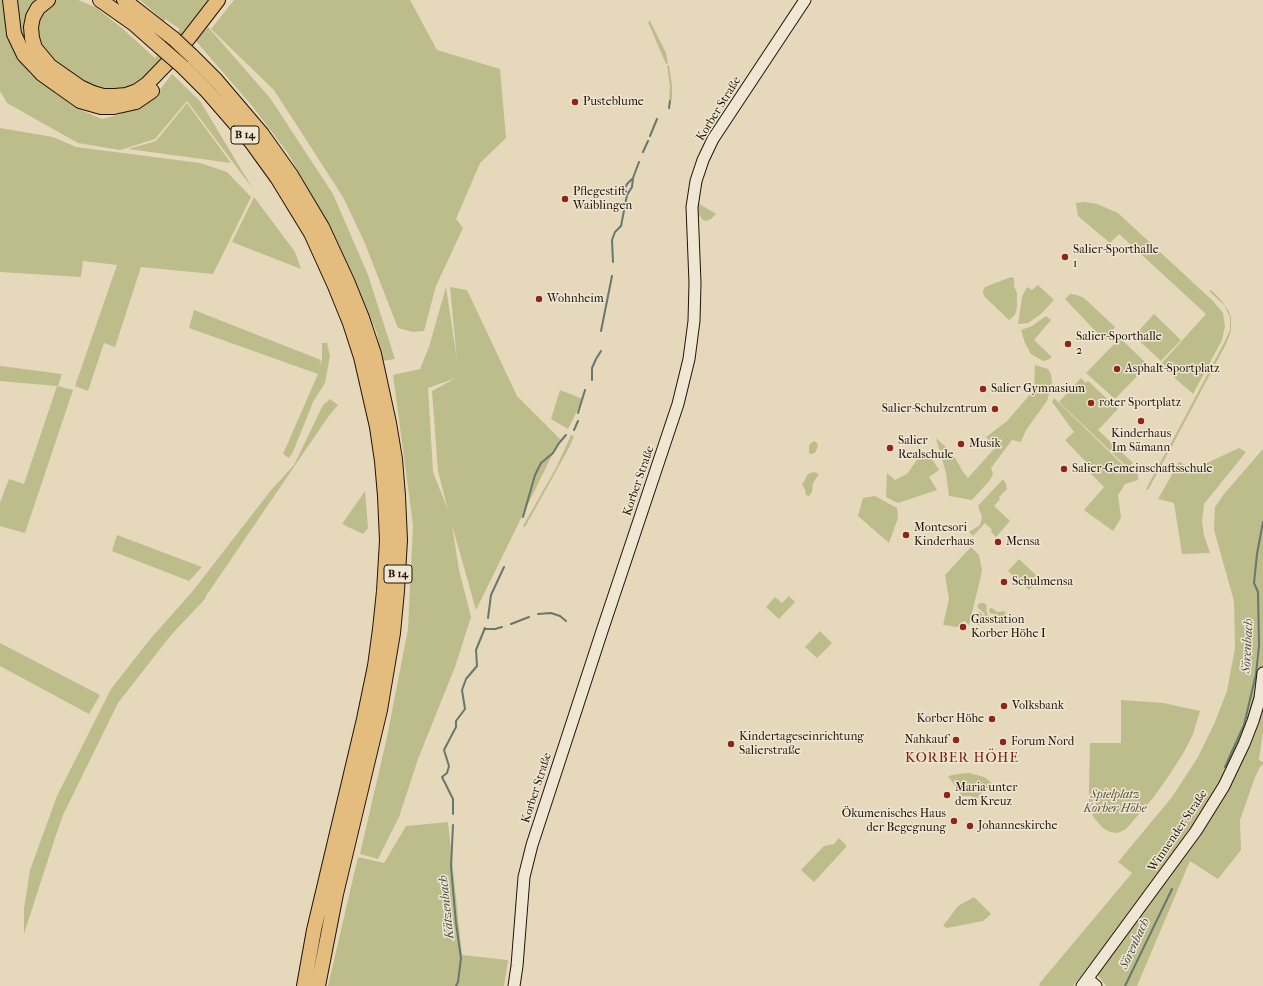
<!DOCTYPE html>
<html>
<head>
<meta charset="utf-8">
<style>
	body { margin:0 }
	canvas { display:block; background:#e6d8bb }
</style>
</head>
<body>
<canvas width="1263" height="986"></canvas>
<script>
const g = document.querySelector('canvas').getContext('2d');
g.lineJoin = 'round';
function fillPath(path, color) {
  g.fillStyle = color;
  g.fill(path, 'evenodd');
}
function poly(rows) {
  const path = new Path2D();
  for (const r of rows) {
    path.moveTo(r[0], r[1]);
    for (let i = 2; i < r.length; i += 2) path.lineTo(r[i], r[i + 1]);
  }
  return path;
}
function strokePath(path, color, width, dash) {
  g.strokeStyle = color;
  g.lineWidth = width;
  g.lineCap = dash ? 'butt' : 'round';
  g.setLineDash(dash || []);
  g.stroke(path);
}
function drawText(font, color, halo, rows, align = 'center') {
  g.font = font + ' "IM FELL French Canon",serif';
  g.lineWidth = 3;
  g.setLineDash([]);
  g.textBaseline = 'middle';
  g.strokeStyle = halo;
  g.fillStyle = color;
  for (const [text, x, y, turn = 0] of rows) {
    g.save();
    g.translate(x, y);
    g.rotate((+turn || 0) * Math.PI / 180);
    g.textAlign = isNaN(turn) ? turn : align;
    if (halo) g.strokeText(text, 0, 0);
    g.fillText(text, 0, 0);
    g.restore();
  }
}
const green = poly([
	[0,0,4,0,9,35,30,74,74,107,102,119,118,115,152,100,172,74,200,101,253,189,187,101,155,139,120,150,78,143,7,103,0,91],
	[13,0,43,0,35,8,37,58,122,104,25,53],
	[56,0,78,0,95,7,122,28,155,58,180,29,165,19,164,21,140,0,211,0,145,83,104,94,47,58,34,32,35,23,49,4],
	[234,0,410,0,437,50,500,69,506,138,480,163,456,219,463,228,436,286,424,331,413,332,398,328,364,241,343,197,274,90,211,29],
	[650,21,666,53,668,63,666,64,648,22],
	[208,27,270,98,333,194,368,275,395,359,382,361,377,333,336,240,314,198,287,152,253,107,195,40],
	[669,65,672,86,672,100,669,100,670,86,667,66],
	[187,103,231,163,128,149,156,141],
	[0,128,53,137,76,147,200,163,227,172,251,197,213,274,141,267,115,347,104,343,88,391,75,386,117,265,83,261,81,277,0,272],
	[254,197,295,252,301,269,232,242],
	[1085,202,1097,204,1118,213,1213,301,1223,313,1225,326,1222,340,1193,394,1160,365,1206,314,1119,234,1126,227,1110,243,1078,216,1076,203],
	[698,203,716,214,711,219,706,221,703,220,697,213],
	[1011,277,1014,278,1014,286,1017,293,1017,307,1015,315,1009,320,984,296,983,291,985,287],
	[1038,285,1054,300,1041,314,1028,323,1018,324,1022,297,1027,287,1032,290],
	[446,287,457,360,450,287,467,290,517,396,560,439,476,610,452,525,459,570,471,617,455,667,418,759,399,817,378,859,360,854,387,737,408,629,413,525,393,375,420,369,429,347],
	[456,378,432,391,438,471,448,510,433,472,428,388],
	[1211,290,1221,300,1228,310,1231,317,1231,331,1226,344,1172,446,1170,445,1224,343,1230,330,1230,317,1227,311,1225,306,1209,291],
	[1070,294,1077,295,1084,298,1115,327,1105,341,1065,299],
	[194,310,321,360,319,369,322,360,322,343,327,343,330,356,325,383,313,402,293,452,289,458,283,454,318,374,189,328],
	[1154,314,1181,340,1161,361,1134,336],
	[1046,316,1051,320,1034,340,1052,357,1048,360,1043,361,1031,354,1025,343,1021,330,1032,326],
	[1120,338,1148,365,1115,399,1086,373],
	[1035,365,1048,369,1051,374,1052,383,1047,401,1026,430,1021,442,1012,440,991,468,993,474,990,480,972,500,949,496,946,473,936,438,953,454,963,472,968,478,995,448,986,437,1007,421,1034,390],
	[0,366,62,374,58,386,73,390,25,533,0,526,0,503,9,479,24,484,57,386,0,381],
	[1081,378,1086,383,1088,381,1118,409,1098,430,1133,463,1128,468,1059,402],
	[560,390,583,399,568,429,551,419],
	[1054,398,1127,469,1138,465,1138,480,1125,484,1118,495,1121,518,1113,531,1084,510,1104,487,1085,468,1087,463,1065,440,1074,432,1052,402],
	[330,399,338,405,328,417,206,596,205,599,171,635,118,703,63,815,55,838,24,934,24,909,30,870,57,796,111,689,151,638,192,592,272,489,294,465,323,405],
	[571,435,574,436,570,446,525,527,523,526,556,468],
	[814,441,817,443,818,446,815,453,811,454,809,453,809,446,810,444],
	[1239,448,1246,452,1204,504,1202,522,1204,535,1210,553,1182,554,1174,503,1158,499,1179,462,1194,469],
	[1263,449,1263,731,1259,760,1263,762,1263,764,1260,767,1255,777,1240,820,1241,850,1218,879,1190,861,1137,986,1106,986,1090,965,1073,986,1040,986,1039,984,1132,873,1118,862,1172,797,1198,757,1215,722,1227,691,1235,648,1234,601,1214,530,1215,507,1224,494],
	[1166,452,1168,453,1148,490,1146,489],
	[921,454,932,459,939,470,929,477,937,490,898,503,886,497,887,473,895,480,907,474],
	[814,472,819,474,813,483,812,492,809,496,806,495,805,489,802,485,808,474],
	[1003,479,1006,484,1007,489,999,497,1000,499,994,506,1010,521,996,537,991,532,992,530,985,523,973,536,969,532,980,525,982,517,978,506],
	[365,491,368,528,363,534,342,524],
	[875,496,897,508,898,518,889,543,858,516,863,498],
	[117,535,202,567,189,581,112,551],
	[971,547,979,555,982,570,980,580,969,625,964,621,957,627,943,625,949,599,945,575],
	[1019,559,1039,578,1029,590,1008,571],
	[789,596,795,602,779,619,766,607,775,597,782,603],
	[980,603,983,603,986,604,987,613,989,616,994,617,996,620,993,624,989,624,986,621,984,613,978,608,977,606],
	[990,608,992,608,997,612,1004,611,1006,613,1003,625,1000,624,998,621,999,618,996,615,990,613,989,611],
	[978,612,980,612,983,615,984,621,983,623,978,625,976,623,977,615],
	[820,631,832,643,817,658,805,647],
	[0,643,100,695,89,714,0,666],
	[1121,700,1163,703,1200,711,1193,734,1184,752,1168,777,1153,798,1126,829,1118,833,1110,832,1103,828,1094,818,1089,808,1089,789,1090,743,1121,743],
	[969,773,984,777,992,783,977,798,970,796,962,796,948,776,957,774],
	[448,822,462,955,508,960,504,986,328,986,358,857,384,863,406,826],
	[839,838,847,846,814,882,801,870,824,846,834,844],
	[974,897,991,914,983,921,947,928,943,926,958,906]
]);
const stream = poly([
	[669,108,670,101],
	[650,136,657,119],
	[643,152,648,141],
	[627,195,625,188,627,184,632,179],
	[613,262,612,240,615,232,621,226,627,195,632,187,633,178,639,162],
	[601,331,612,276],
	[592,380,592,368,596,359,601,351],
	[578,413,585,390],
	[574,430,578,421],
	[523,517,535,475,541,463,553,453,559,443,566,435],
	[538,614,551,613,560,616,566,621],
	[488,618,491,595,504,567],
	[511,624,529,617],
	[484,629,495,629,502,627],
	[1225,767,1244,725,1256,674,1259,646,1258,592,1254,583,1257,554,1263,522],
	[453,814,453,799,442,777,447,773,449,766,444,750,456,727,456,721,465,709,462,690,466,679,477,666,476,650,485,628],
	[453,825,451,867,456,923,461,958,458,982,456,986],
	[1125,986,1172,889]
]);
const secondary = poly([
	[1088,979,1096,986],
	[514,986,517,966,524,877,532,845,602,631,678,404,689,359,694,321,695,283,692,207,696,181,703,160,713,139,805,0],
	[1082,986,1196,831,1224,786,1244,744,1253,721,1260,698,1263,673]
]);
const highway = poly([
	[10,0,14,34,24,55,42,74,80,101,101,107,114,107,136,102,152,91],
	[48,0,38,8,33,17,31,27,32,38,35,48,50,66,80,87,93,93,103,96,115,96,126,95,137,91,147,84,177,53,218,0],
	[100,0,134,24,160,47],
	[124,0,174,39],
	[191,55,216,80,262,134,291,175,322,227,347,281,362,318,374,354,389,423,395,459,398,496,400,540,397,591,393,633,380,710,336,894,318,986],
	[183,67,206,90,252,143,278,179,311,233,335,286,350,323,361,357,377,427,382,461,385,496,387,541,384,591,380,629,375,666,364,719,323,892,314,930,304,986]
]);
const highwayBridge = poly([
	[174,39,191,55],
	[160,47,183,67]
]);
const markers = [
	[575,102,4,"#8f2418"],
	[565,199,4,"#8f2418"],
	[1065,257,4,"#8f2418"],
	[539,299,4,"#8f2418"],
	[1068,344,4,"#8f2418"],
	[1117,369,4,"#8f2418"],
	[983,389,4,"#8f2418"],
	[1091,403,4,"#8f2418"],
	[995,409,4,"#8f2418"],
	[1141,421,4,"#8f2418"],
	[961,444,4,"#8f2418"],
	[890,448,4,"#8f2418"],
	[1064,469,4,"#8f2418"],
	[906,535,4,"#8f2418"],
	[998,542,4,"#8f2418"],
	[1004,582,4,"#8f2418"],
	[963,627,4,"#8f2418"],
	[1004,706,4,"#8f2418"],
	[992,719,4,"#8f2418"],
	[956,740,4,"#8f2418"],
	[1003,742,4,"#8f2418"],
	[731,744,4,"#8f2418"],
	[947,795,4,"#8f2418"],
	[954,821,4,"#8f2418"],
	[970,826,4,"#8f2418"]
];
const shields = [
	[245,135,28],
	[398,574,28]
];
const shieldNames = [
	["B 14",245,135],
	["B 14",398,574]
];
const poiNames = [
	["Pusteblume",583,102],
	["Pflegestift",573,192],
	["Waiblingen",573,206],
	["Salier-Sporthalle",1073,250],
	["1",1073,264],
	["Wohnheim",547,299],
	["Salier-Sporthalle",1076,337],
	["2",1076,351],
	["Asphalt-Sportplatz",1125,369],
	["Salier Gymnasium",991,389],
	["roter Sportplatz",1099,403],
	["Salier-Schulzentrum",987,409,"right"],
	["Kinderhaus",1141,434,"center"],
	["Im Sämann",1141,448,"center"],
	["Salier",898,441],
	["Realschule",898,455],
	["Musik",969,444],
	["Salier-Gemeinschaftsschule",1072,469],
	["Montesori",914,528],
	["Kinderhaus",914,542],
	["Mensa",1006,542],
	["Schulmensa",1012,582],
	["Gasstation",971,620],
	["Korber Höhe I",971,634],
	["Volksbank",1012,706],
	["Korber Höhe",984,719,"right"],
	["Kindertageseinrichtung",739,737],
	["Salierstraße",739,751],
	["Nahkauf",948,740,"right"],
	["Forum Nord",1011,742],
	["Maria unter",955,788],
	["dem Kreuz",955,802],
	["Ökumenisches Haus",946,814,"right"],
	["der Begegnung",946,828,"right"],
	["Johanneskirche",978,826]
];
const streetNames = [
	["Korber Straße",719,109,-58],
	["Korber Straße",639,481,-71],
	["Korber Straße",537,788,-72],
	["Winnender Straße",1178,831,-56]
];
const parkNames = [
	["Spielplatz",1115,795],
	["Korber Höhe",1115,809]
];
const waterNames = [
	["Sörenbach",1248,646,-87],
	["Kätzenbach",447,907,-96],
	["Sörenbach",1135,944,-65]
];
const quarterNames = [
	["KORBER HÖHE",962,759]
];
fillPath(green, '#bdbc8b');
strokePath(stream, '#67786c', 2);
strokePath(secondary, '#201407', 13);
strokePath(highway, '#201407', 16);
strokePath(secondary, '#efe6d3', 11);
strokePath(highway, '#e3bc7e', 14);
strokePath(highwayBridge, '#201407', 16, []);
strokePath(highwayBridge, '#e3bc7e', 14);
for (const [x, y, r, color] of markers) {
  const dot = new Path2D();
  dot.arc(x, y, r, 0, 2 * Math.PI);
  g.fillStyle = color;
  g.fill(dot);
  strokePath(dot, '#efe6d3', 1.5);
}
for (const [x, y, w] of shields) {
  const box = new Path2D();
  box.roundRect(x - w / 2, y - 9, w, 18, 3);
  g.fillStyle = '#efe6d3';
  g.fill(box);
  strokePath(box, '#201407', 1);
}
drawText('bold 11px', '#201407', null, shieldNames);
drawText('12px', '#201407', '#efe6d3', poiNames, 'left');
drawText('12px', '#201407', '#efe6d3', streetNames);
drawText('italic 12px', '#574f35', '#efe6d3', parkNames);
drawText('italic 13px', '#494e42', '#efe6d3', waterNames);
g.letterSpacing = '1px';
drawText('14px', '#7a1f14', '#efe6d3', quarterNames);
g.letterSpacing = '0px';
</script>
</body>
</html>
